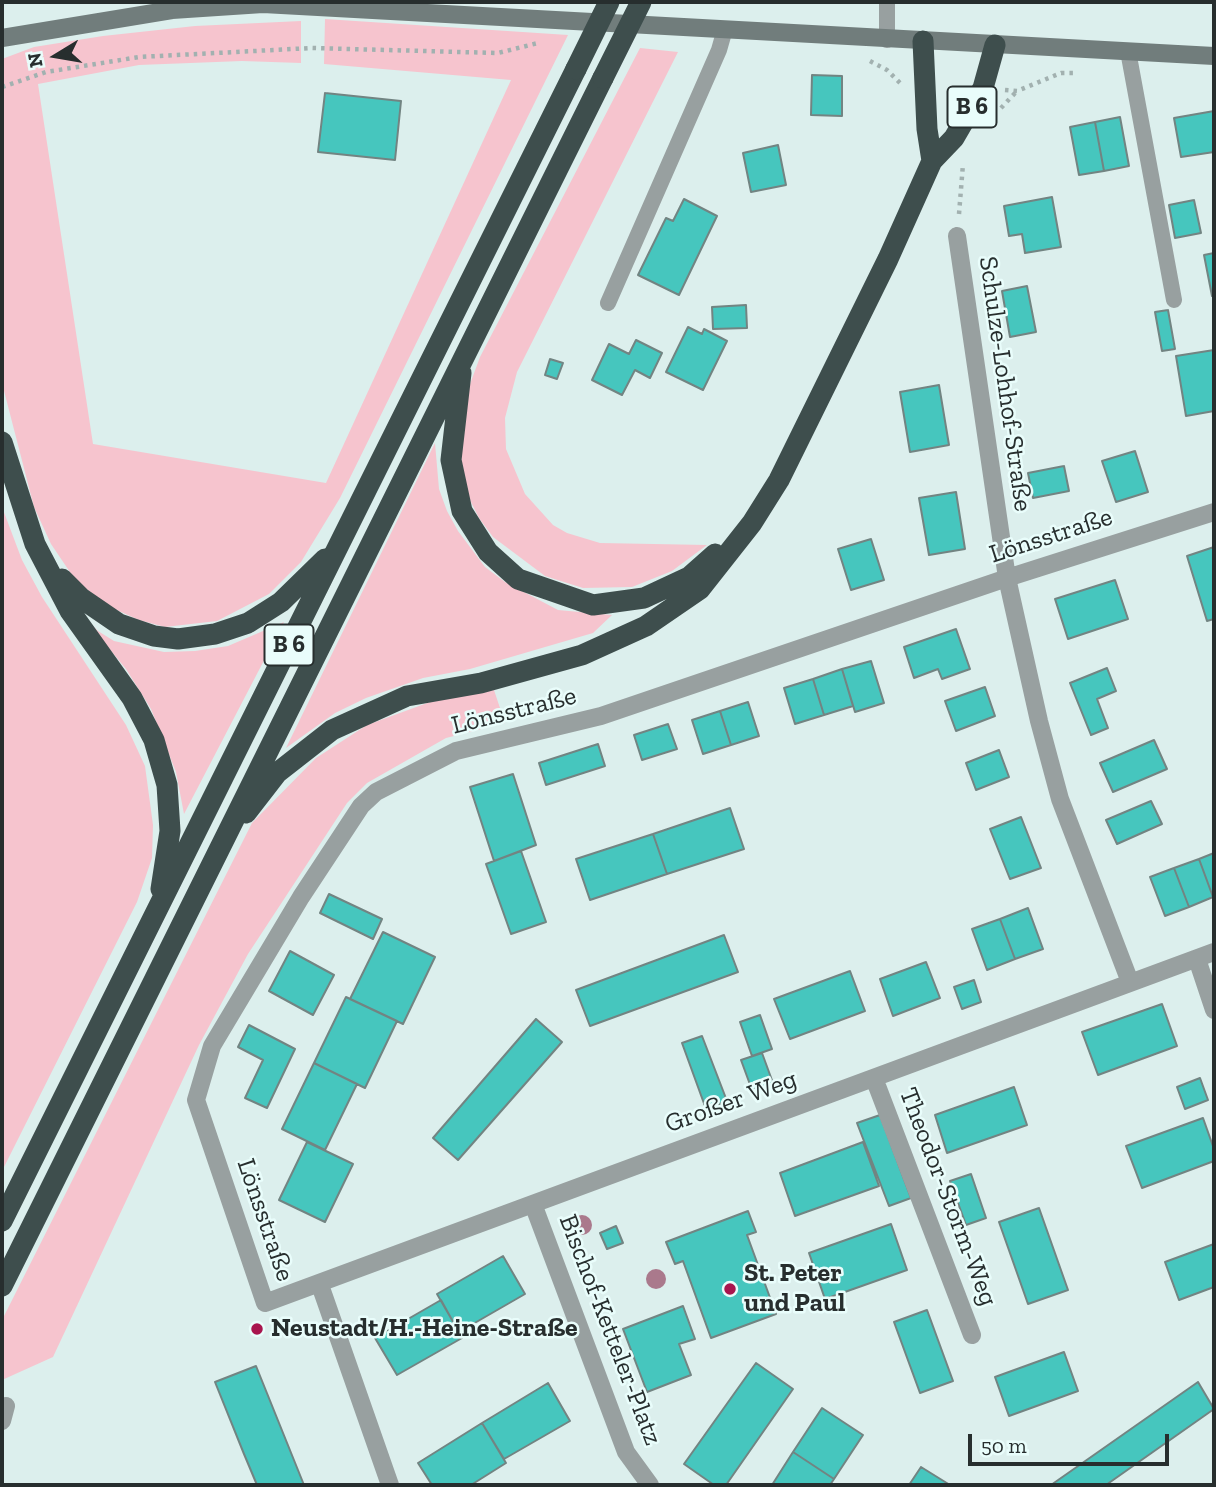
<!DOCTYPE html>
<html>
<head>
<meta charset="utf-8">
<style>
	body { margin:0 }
	#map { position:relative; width:1216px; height:1487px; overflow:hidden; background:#dcefed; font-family:"Zilla Slab",serif }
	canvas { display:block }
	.frame { position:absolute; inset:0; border:4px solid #272e2e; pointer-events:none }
	.north { position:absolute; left:21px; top:21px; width:70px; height:70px; -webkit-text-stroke:5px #e9fdfb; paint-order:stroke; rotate:259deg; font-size:19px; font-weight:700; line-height:28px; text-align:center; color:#272e2e }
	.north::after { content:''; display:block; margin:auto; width:24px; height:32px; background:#272e2e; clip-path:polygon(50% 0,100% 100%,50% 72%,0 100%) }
	.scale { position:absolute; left:968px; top:1434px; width:201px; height:32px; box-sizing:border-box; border:4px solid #272e2e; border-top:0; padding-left:9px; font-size:21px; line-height:24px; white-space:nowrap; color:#272e2e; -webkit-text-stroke:5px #e9fdfb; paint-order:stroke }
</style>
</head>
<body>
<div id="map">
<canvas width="1216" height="1487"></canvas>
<div class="frame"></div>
<div class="north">N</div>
<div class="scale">50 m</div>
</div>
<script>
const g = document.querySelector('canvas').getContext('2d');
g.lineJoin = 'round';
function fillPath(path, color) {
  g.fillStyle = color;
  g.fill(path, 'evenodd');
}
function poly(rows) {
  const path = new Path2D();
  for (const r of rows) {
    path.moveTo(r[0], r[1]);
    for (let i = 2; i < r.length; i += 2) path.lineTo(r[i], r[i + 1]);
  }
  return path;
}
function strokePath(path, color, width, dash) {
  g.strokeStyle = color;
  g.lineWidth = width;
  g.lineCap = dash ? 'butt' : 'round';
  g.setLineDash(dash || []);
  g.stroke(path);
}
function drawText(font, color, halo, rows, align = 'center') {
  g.font = font + ' "Zilla Slab",serif';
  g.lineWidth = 5;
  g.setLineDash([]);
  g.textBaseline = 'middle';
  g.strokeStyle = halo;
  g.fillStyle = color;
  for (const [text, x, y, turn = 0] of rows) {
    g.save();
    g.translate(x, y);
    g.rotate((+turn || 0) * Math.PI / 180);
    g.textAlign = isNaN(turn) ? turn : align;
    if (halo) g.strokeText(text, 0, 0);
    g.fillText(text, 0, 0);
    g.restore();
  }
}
const green = poly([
	[325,19,568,35,340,498,301,562,269,594,217,621,165,627,139,620,110,607,76,581,51,544,34,507,2,383,2,59,34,47,103,36,195,26,301,21,301,63,242,61,139,65,38,84,93,444,326,483,511,80,324,64],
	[640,48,678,52,517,372,505,418,506,449,525,494,553,525,567,533,600,543,707,545,672,571,632,587,583,588,545,576,493,537,479,518,467,494,460,451,466,395,480,357],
	[435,443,439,489,447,511,458,531,485,567,505,582,558,610,612,615,593,633,470,669,423,678,366,698,335,713,286,748],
	[2,507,22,560,42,597,126,725,145,766,153,825,152,858,137,902,2,1171],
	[78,611,98,631,114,641,164,652,195,651,228,646,284,622,184,814,176,772,151,709,126,669],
	[494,690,505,723,446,738,367,783,347,803,248,954,199,1045,53,1357,2,1380,2,1320,252,823,316,758,367,725,430,702]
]);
const building = poly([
	[812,75,842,76,842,116,811,115,812,75],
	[325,93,401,101,395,160,318,152,325,93],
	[1214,111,1214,152,1181,157,1174,118,1214,111],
	[1120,117,1129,166,1104,171,1095,122,1120,117],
	[1095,122,1104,171,1079,175,1070,127,1095,122],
	[778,145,786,185,751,192,743,153,778,145],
	[1052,197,1061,247,1025,253,1022,234,1009,236,1004,206,1052,197],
	[684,199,717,216,679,295,638,275,666,218,673,221,684,199],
	[1194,200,1201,233,1175,238,1169,205,1194,200],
	[1214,253,1214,295,1212,296,1204,255,1214,253],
	[1027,286,1036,332,1010,337,1002,291,1027,286],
	[746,305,747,328,713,329,712,307,746,305],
	[1168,310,1175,349,1162,351,1155,312,1168,310],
	[688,327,702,334,704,329,727,341,703,390,666,372,688,327],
	[636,340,662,353,650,378,635,370,622,395,592,380,609,344,629,354,636,340],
	[1214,350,1214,411,1186,416,1176,356,1214,350],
	[550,359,563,363,557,379,545,375,550,359],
	[939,385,949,445,910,452,900,392,939,385],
	[1135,451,1148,492,1116,502,1102,461,1135,451],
	[1064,466,1069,491,1033,498,1028,473,1064,466],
	[956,492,965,549,929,555,919,498,956,492],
	[871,539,884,580,851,590,838,549,871,539],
	[1214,547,1214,619,1207,621,1187,556,1214,547],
	[1115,580,1128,619,1068,639,1055,599,1115,580],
	[956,629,970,669,942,679,938,669,914,678,904,647,956,629],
	[871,661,884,703,855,712,842,669,871,661],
	[1107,668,1116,691,1097,699,1108,728,1091,735,1070,683,1107,668],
	[842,669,853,706,824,715,813,679,842,669],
	[813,679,824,715,795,724,784,688,813,679],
	[985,687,995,716,956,731,945,701,985,687],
	[748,702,759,736,731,745,720,711,748,702],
	[720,711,731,745,703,754,692,720,720,711],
	[668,724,677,749,642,760,634,735,668,724],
	[1154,740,1167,769,1113,792,1100,763,1154,740],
	[598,744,605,766,546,785,539,763,598,744],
	[999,750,1009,777,976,790,966,763,999,750],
	[513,774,536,845,494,861,470,787,513,774],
	[1151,801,1162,824,1117,844,1106,820,1151,801],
	[730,808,744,849,667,874,653,834,730,808],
	[1021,817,1041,868,1010,879,990,829,1021,817],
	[653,834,667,874,590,900,576,859,653,834],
	[521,851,546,922,511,934,486,864,521,851],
	[1214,853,1214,897,1213,897,1199,859,1214,853],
	[1199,859,1213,897,1189,907,1174,868,1199,859],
	[1174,868,1189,907,1165,916,1150,877,1174,868],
	[329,894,382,919,373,939,320,913,329,894],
	[1028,908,1043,949,1015,959,1000,919,1028,908],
	[1000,919,1015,959,987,970,972,929,1000,919],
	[383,932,435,957,403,1024,350,999,383,932],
	[724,935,738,972,590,1026,576,990,724,935],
	[290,951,334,975,313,1015,269,991,290,951],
	[926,962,940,998,893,1016,880,979,926,962],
	[850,971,865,1011,790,1039,774,999,850,971],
	[974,980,981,1002,962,1009,954,987,974,980],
	[346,997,397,1021,365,1088,314,1063,346,997],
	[1162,1004,1177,1046,1098,1075,1082,1032,1162,1004],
	[760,1015,772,1049,752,1056,740,1022,760,1015],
	[536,1019,562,1042,458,1160,433,1138,536,1019],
	[249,1025,295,1049,267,1108,245,1098,263,1060,238,1047,249,1025],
	[702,1036,727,1101,706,1109,682,1043,702,1036],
	[762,1053,773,1083,752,1090,741,1060,762,1053],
	[314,1063,357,1084,325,1150,282,1129,314,1063],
	[1200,1078,1208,1100,1185,1109,1177,1087,1200,1078],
	[1014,1087,1027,1125,947,1153,935,1115,1014,1087],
	[880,1115,911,1198,889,1206,857,1123,880,1115],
	[1203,1118,1214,1149,1214,1161,1142,1188,1126,1146,1203,1118],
	[307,1142,353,1164,325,1222,279,1200,307,1142],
	[863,1142,879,1186,795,1216,780,1173,863,1142],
	[971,1174,986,1218,966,1225,950,1181,971,1174],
	[1039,1208,1068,1290,1028,1304,999,1222,1039,1208],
	[748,1211,756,1232,747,1235,776,1314,711,1338,683,1261,675,1264,666,1242,748,1211],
	[891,1224,907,1270,825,1299,809,1253,891,1224],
	[616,1226,623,1243,607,1249,600,1233,616,1226],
	[1214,1244,1214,1287,1179,1300,1165,1262,1214,1244],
	[503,1256,525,1294,459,1332,437,1294,503,1256],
	[441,1300,462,1338,397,1375,375,1338,441,1300],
	[683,1306,695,1339,679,1344,691,1375,647,1392,623,1329,683,1306],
	[927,1310,953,1381,920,1393,894,1322,927,1310],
	[1064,1352,1078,1391,1009,1416,995,1377,1064,1352],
	[756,1363,793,1389,726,1485,714,1485,684,1464,756,1363],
	[256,1366,304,1485,257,1485,244,1454,215,1382,256,1366],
	[1198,1382,1214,1409,1106,1485,1051,1485,1198,1382],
	[548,1383,570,1421,504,1459,482,1423,548,1383],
	[822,1408,863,1435,834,1479,793,1452,822,1408],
	[482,1423,506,1463,471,1485,432,1485,418,1463,482,1423],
	[793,1452,834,1479,830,1485,772,1485,793,1452],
	[921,1467,950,1485,909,1485,921,1467]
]);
const path = poly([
	[870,61,887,70,902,85],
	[2,87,46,72,139,57,312,48,498,53,538,43],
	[1005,90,1017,91,1061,73,1077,73],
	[1001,108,1017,91],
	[959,214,963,164]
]);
const lane = poly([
	[887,40,887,2],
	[1128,51,1174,300],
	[608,303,719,50,725,29]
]);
const street = poly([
	[957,236,1007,578,1039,721,1060,799,1130,982],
	[1214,512,1007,578,601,716,456,751,376,792,361,806,301,897,212,1046,196,1100,265,1303,1214,952],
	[1197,959,1214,1010],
	[874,1078,972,1335],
	[533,1204,626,1452,650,1485],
	[320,1285,390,1485],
	[2,1421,6,1406]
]);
const secondary = poly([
	[2,38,172,10,263,4,1214,56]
]);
const highway = poly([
	[923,41,927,129,932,161],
	[461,373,451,460,462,511,488,552,518,579,593,605,644,598,689,577,715,554],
	[2,442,35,544,70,611,132,698,154,740,167,785,170,831,161,889],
	[62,579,81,598,119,624,154,636,178,639,215,634,248,623,281,602,325,559],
	[246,813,277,773,332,730,407,696,481,683,582,655,646,626,700,589,752,523,779,480,888,259,932,161,954,138,983,88,995,45],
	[2,1221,576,69],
	[2,1286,603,78]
]);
const highwayBridge = poly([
	[576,69,609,2],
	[603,78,641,2]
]);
const trees = [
	[582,1225],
	[656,1279]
];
const markers = [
	[730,1289,7,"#a8154e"],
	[257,1329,7,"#a8154e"]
];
const shields = [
	[972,107,49],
	[289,645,49]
];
const shieldNames = [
	["B 6",972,107],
	["B 6",289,645]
];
const streetNames = [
	["Schulze-Lohhof-Straße",1005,384,82],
	["Lönsstraße",1051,536,-18],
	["Lönsstraße",514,711,-14],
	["Großer Weg",731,1102,-20],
	["Theodor-Storm-Weg",948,1197,69],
	["Lönsstraße",265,1220,71],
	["Bischof-Ketteler-Platz",610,1330,69]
];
const poiNames = [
	["St. Peter",744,1274],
	["und Paul",744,1304],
	["Neustadt/H.-Heine-Straße",271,1329]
];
fillPath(green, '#f6c4ce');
fillPath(building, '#46c6be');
strokePath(building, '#728482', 2);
strokePath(path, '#a2b1b0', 4.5, [3.5, 5]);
strokePath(lane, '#98a0a0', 16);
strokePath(street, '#98a0a0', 18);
strokePath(secondary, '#717d7c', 18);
strokePath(highway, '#3e4e4d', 21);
strokePath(highwayBridge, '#3e4e4d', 21);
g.fillStyle = '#aa798c';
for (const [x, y] of trees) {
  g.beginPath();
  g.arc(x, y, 10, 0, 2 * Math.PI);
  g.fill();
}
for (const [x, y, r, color] of markers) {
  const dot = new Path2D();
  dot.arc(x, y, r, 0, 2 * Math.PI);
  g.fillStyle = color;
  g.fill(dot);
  strokePath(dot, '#e9fdfb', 2.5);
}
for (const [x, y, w] of shields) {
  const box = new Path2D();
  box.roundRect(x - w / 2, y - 20.5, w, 41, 5);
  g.fillStyle = '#e9fdfb';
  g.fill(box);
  strokePath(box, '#272e2e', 2);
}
drawText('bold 24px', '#272e2e', null, shieldNames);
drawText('26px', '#272e2e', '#e9fdfb', streetNames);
drawText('bold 26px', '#272e2e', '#e9fdfb', poiNames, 'left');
</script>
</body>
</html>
